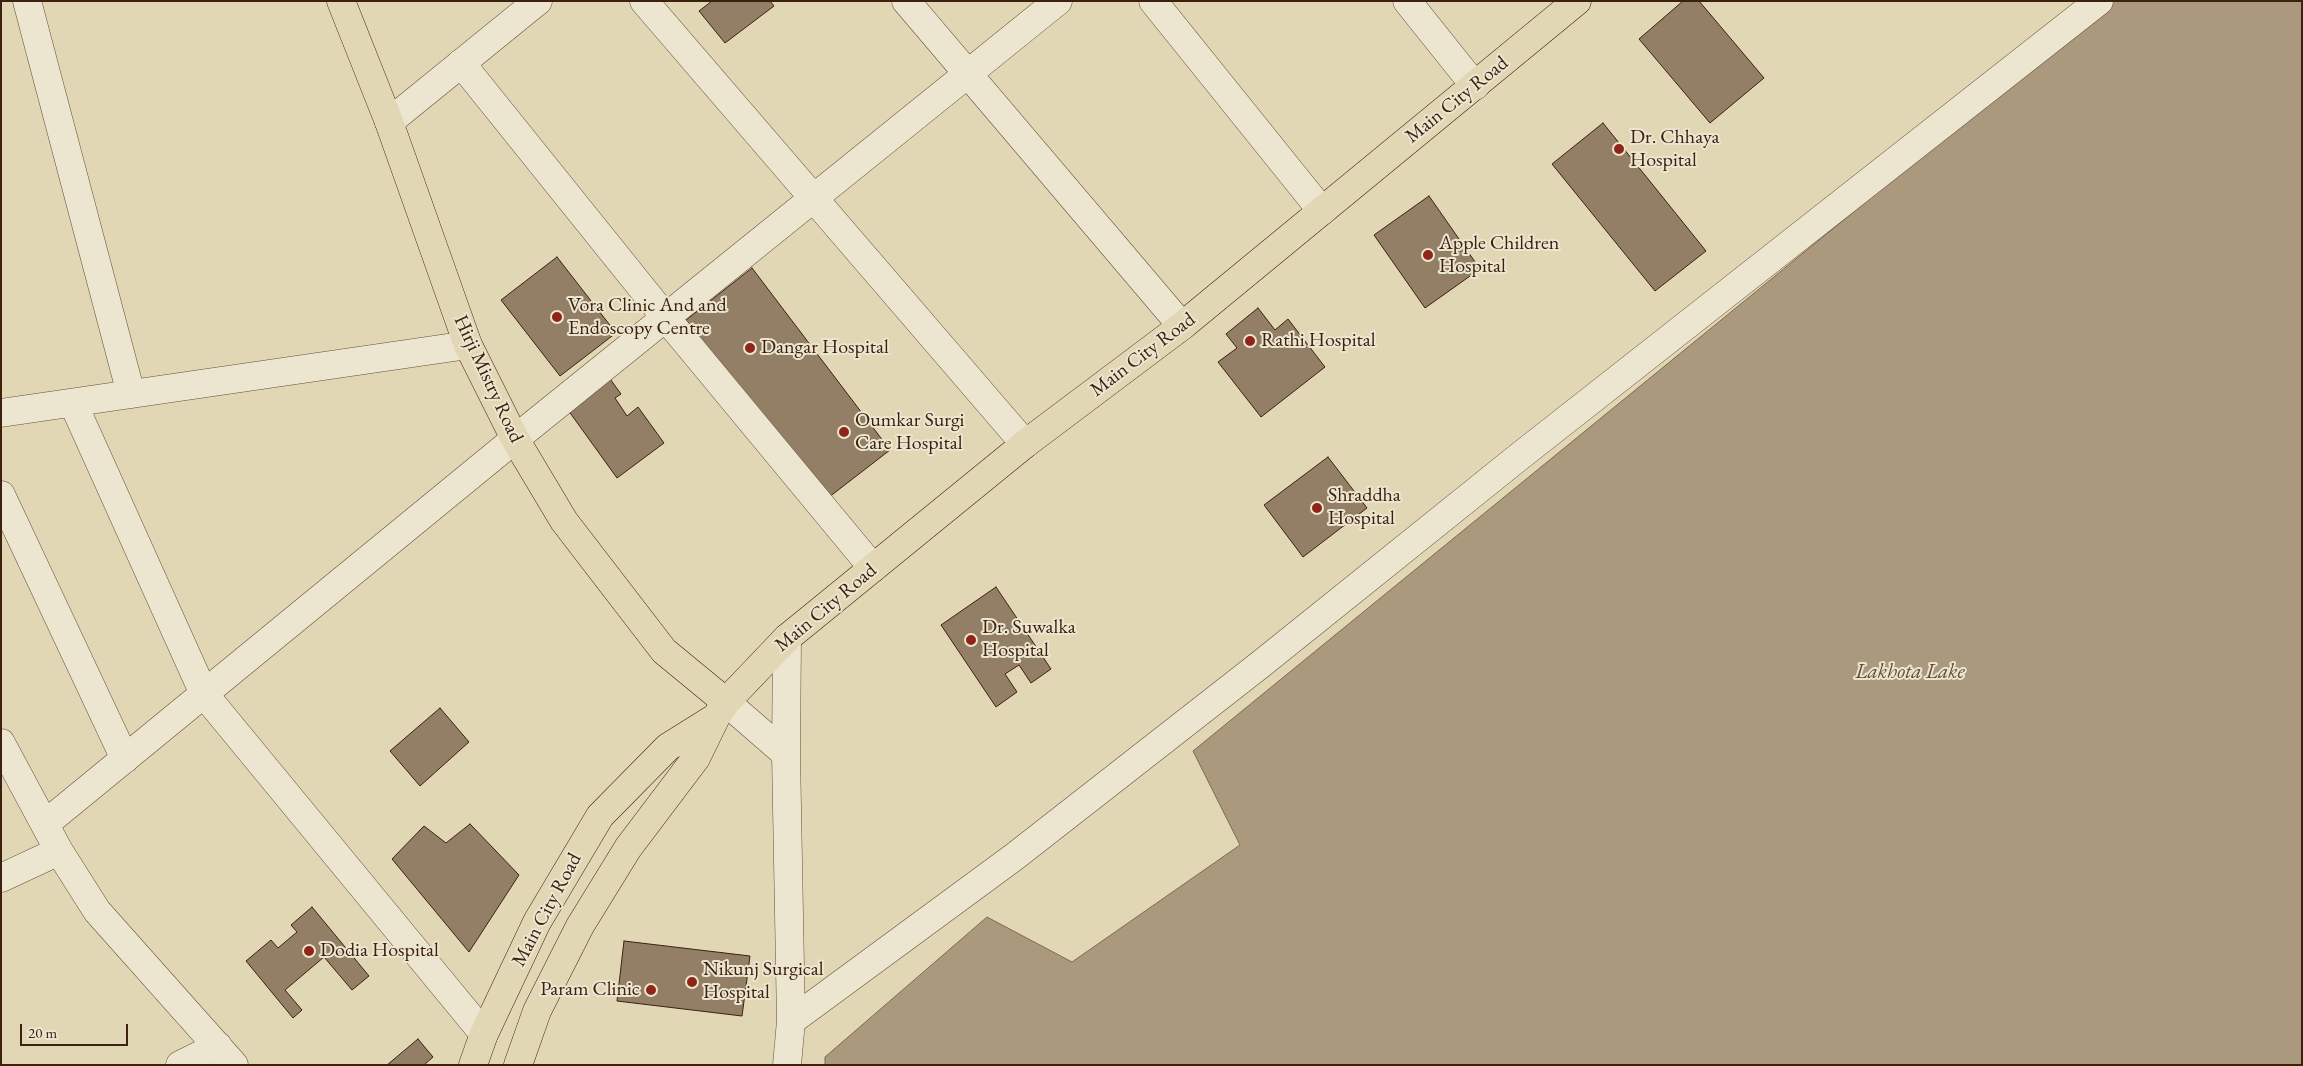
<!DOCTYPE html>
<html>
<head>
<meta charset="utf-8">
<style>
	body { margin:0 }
	#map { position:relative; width:2303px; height:1066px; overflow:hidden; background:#e2d7b5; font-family:"EB Garamond",serif }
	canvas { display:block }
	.frame { position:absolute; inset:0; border:2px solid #3c2010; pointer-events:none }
	.scale { position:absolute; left:20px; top:1024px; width:108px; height:22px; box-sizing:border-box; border:2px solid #3c2010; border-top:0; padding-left:6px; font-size:15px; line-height:18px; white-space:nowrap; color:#3c2010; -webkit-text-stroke:4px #ece5cf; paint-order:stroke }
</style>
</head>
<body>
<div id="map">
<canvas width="2303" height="1066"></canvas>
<div class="frame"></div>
<div class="scale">20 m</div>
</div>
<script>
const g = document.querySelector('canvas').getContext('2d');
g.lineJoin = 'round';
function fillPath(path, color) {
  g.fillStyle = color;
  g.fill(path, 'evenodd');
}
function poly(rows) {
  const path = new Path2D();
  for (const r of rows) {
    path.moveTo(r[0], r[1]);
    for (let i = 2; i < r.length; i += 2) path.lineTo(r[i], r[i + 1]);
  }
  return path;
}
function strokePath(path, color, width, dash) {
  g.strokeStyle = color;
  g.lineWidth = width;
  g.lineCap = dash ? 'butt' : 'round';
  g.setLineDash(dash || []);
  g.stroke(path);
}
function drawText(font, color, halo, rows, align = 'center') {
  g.font = font + ' "EB Garamond",serif';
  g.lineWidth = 4;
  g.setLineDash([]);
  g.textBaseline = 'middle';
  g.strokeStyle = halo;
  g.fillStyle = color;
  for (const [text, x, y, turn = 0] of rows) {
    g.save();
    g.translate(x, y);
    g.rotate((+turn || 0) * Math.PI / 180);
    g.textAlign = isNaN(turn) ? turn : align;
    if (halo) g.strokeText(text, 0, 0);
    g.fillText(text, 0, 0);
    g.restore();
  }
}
const water = poly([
	[2112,1,2302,1,2302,1065,825,1065,825,1057,987,917,1072,962,1240,845,1193,751,2112,1]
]);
const building = poly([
	[712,1,770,1,774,6,725,43,699,11,712,1],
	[1683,1,1699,1,1764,78,1710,123,1639,39,1683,1],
	[1603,123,1706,251,1655,291,1552,164,1603,123],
	[1429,196,1480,269,1425,308,1374,235,1429,196],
	[557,257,616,333,560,376,501,300,557,257],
	[752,268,890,450,824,501,686,320,752,268],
	[1258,308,1275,330,1288,319,1325,367,1261,417,1218,362,1237,348,1226,334,1258,308],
	[605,372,621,394,615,398,627,416,638,407,664,443,617,478,563,403,605,372],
	[1328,457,1367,508,1303,557,1264,505,1328,457],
	[996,587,1051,669,1031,683,1019,665,1005,674,1017,692,996,707,941,625,996,587],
	[440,708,469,742,420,786,390,751,440,708],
	[470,824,519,875,469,952,392,859,424,826,446,843,470,824],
	[312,907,369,976,352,990,324,957,285,990,302,1010,293,1018,246,961,271,940,278,948,297,932,291,925,312,907],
	[624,941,750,956,742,1016,617,1001,624,941],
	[418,1039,433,1057,424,1065,387,1065,418,1039]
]);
const minor = poly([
	[27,1,131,394],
	[644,1,1025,444],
	[906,1,1182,326],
	[1153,1,1322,211],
	[1407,1,1475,86],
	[461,63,666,318,873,568],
	[389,122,538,1],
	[73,403,204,694,484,1034],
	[1,413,468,345],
	[1,495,125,759],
	[787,638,786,754,791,1021,787,1065],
	[726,702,786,754],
	[1,743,59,851,97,911,234,1065],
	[45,824,515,439,1058,1],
	[1,878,59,851],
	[791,1021,1014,857,1261,664,1520,456,2099,1],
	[180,1065,218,1046]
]);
const major = poly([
	[341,1,389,122,468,345,515,439,564,521,664,651,726,702],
	[473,1065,484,1034,537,922,600,816,668,747,716,717],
	[518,1065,537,1011,580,926,628,848,696,758,716,717,726,702,787,638,1025,444,1182,326,1577,1]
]);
const markers = [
	[1619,149,6,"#8f2418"],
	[1428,255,6,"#8f2418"],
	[557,317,6,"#8f2418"],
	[1250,341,6,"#8f2418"],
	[750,348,6,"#8f2418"],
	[844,432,6,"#8f2418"],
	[1317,508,6,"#8f2418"],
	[971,640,6,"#8f2418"],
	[309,951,6,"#8f2418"],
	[692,982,6,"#8f2418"],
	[651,990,6,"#8f2418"]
];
const streetNames = [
	["Main City Road",1457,100,-39],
	["Main City Road",1143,355,-37],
	["Hirji Mistry Road",488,379,65],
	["Main City Road",826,608,-40],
	["Main City Road",547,910,-62]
];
const poiNames = [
	["Dr. Chhaya",1630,138],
	["Hospital",1630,161],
	["Apple Children",1439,244],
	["Hospital",1439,267],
	["Vora Clinic And and",568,306],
	["Endoscopy Centre",568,329],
	["Rathi Hospital",1261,341],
	["Dangar Hospital",761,348],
	["Oumkar Surgi",855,421],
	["Care Hospital",855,444],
	["Shraddha",1328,496],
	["Hospital",1328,519],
	["Dr. Suwalka",982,628],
	["Hospital",982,651],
	["Dodia Hospital",320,951],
	["Nikunj Surgical",703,970],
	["Hospital",703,993],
	["Param Clinic",640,990,"right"]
];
const waterNames = [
	["Lakhota Lake",1910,672]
];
fillPath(water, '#aa997d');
strokePath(water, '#7e6951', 1);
fillPath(building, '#927f66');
strokePath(building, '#3c2010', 1);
strokePath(minor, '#664e39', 29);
strokePath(major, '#3c2010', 29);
strokePath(minor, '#ece5cf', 28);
strokePath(major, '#e2d7b5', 28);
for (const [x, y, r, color] of markers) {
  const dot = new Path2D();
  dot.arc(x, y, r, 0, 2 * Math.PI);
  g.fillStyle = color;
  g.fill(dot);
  strokePath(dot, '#ece5cf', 2);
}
drawText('20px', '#3c2010', '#ece5cf', streetNames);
drawText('20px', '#3c2010', '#ece5cf', poiNames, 'left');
drawText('italic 21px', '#624a36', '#ece5cf', waterNames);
</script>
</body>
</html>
